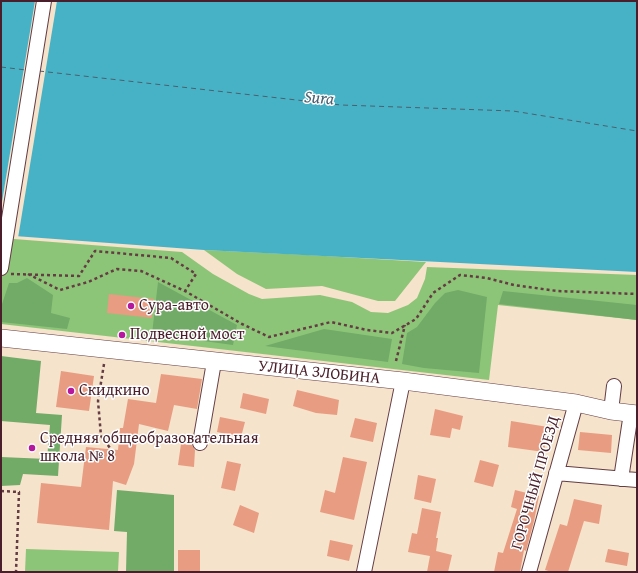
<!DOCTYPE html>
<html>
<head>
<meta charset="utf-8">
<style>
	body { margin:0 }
	#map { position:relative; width:638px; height:573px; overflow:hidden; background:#f5e3cb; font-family:"Gentium Book Plus",serif }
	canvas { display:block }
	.frame { position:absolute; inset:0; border:2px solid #4a1f2b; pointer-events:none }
</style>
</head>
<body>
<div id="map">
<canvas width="638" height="573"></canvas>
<div class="frame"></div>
</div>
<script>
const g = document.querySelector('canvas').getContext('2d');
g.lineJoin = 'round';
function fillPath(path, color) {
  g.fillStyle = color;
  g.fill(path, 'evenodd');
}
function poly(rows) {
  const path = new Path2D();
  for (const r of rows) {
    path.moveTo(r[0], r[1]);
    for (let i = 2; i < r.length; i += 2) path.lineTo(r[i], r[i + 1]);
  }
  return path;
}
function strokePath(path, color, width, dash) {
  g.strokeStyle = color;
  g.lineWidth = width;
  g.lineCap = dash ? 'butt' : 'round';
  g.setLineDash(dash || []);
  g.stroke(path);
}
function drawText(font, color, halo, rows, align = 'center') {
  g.font = font + ' "Gentium Book Plus",serif';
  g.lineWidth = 3;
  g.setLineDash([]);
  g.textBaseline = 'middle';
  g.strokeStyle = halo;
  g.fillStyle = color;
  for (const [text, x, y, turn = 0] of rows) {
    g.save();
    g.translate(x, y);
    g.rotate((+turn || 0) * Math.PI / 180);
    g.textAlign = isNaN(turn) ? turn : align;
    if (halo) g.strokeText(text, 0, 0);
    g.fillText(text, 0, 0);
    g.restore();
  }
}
const green = poly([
	[1,238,182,252,213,274,249,294,262,299,320,295,352,302,371,312,388,313,408,305,417,298,425,279,427,267,637,275,637,320,498,305,489,380,1,324],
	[204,250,308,255,426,262,395,301,378,301,322,286,266,289,237,274],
	[26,549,119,552,118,572,25,572]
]);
const forest = poly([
	[27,278,53,295,51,313,70,318,67,329,1,322,1,307,9,283,17,283],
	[158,282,237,325,233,345,152,334],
	[458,290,487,297,479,373,424,368,402,364,407,333,417,327,435,303,445,293],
	[503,291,637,305,637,320,499,304],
	[324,329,392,339,388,362,265,346],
	[1,356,41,361,36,413,62,415,58,476,23,474,20,485,1,486,1,457,47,459,50,425,1,421],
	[117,490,174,495,174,572,126,572,127,532,114,531]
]);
const water = poly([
	[1,1,637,1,637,272,204,250,1,235]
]);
const pier = poly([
	[35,1,57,1,18,238,1,237,1,208]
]);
const ferry = poly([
	[1,67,26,70],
	[39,71,341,105,513,111,637,131]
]);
const building = poly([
	[109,294,154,299,152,318,107,313],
	[61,371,94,376,89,411,56,407],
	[161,374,202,379,197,409,174,405,168,431,139,424,134,464,126,485,113,481,109,530,37,523,41,483,81,487,86,447,118,450,120,428,123,428,128,399,156,403],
	[297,390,339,400,337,415,316,413,293,406],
	[243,393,269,399,266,414,240,408],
	[435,409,463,416,460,430,452,428,450,438,430,435],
	[220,417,245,422,241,437,217,432],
	[355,418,377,423,373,442,350,437],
	[511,421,548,427,544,452,508,447],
	[580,432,612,435,611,453,578,450],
	[181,444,192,445,195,450,194,467,178,465],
	[343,457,367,462,354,520,320,512,325,490,335,493],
	[480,460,499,465,493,487,474,482],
	[227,461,241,464,235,491,221,488],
	[418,475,436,479,431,503,414,499],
	[515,490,539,496,534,521,526,551,524,550,520,572,494,572,498,552,503,553,517,509,511,507],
	[574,499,602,505,599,524,584,521,568,572,552,572,545,570,560,524,567,526],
	[240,505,259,513,254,533,233,525],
	[422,508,441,512,436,538,438,538,436,551,452,555,448,572,427,572,430,556,408,552,412,533,417,534],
	[330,540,353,545,349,561,327,556],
	[608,549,629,553,627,566,605,562],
	[178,550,200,550,200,572,178,572]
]);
const path = poly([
	[11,274,79,276,95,251,171,258,196,274,185,291],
	[28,274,60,290,88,282,117,269,141,271,185,291,242,324,269,337,331,322,367,330,392,333,416,319,433,293,460,275,487,278,514,285,557,291,637,294],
	[396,361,405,325],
	[104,364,98,401,101,436,113,452],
	[1,491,19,492,16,572]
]);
const minor = poly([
	[1,268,44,1],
	[611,411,614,386],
	[200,443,214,362],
	[556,473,637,480],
	[621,479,631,413],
	[364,572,403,381],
	[529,572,576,403]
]);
const major = poly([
	[1,338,403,381,576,403,611,411,637,414]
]);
const markers = [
	[131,306,4,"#b5179e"],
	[122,335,4,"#b5179e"],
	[71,391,4,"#b5179e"],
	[32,448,4,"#b5179e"]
];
const poiNames = [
	["Сура-авто",139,306],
	["Подвесной мост",130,335],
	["Скидкино",79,391],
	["Средняя общеобразовательная",40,439],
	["школа № 8",40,457]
];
const streetNames = [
	["УЛИЦА ЗЛОБИНА",319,373,6],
	["ГОРОЧНЫЙ ПРОЕЗД",536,483,-74]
];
const waterNames = [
	["Sura",319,99,5]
];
fillPath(green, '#8dc578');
fillPath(forest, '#72aa68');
fillPath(water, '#47b2c5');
fillPath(pier, '#f5e3cb');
strokePath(ferry, '#496170', 1, [5, 4]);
fillPath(building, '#e89c81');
strokePath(minor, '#643c43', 16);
strokePath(major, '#643c43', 18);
strokePath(path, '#643c43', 2.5, [3, 3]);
strokePath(minor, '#fff', 14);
strokePath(major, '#fff', 17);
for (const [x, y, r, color] of markers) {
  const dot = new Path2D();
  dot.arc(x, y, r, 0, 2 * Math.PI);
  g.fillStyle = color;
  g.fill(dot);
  strokePath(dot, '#fff', 1.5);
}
drawText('16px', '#4a1f2b', '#fff', poiNames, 'left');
drawText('16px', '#4a1f2b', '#fff', streetNames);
drawText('italic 17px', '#496170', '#fff', waterNames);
</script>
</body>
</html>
